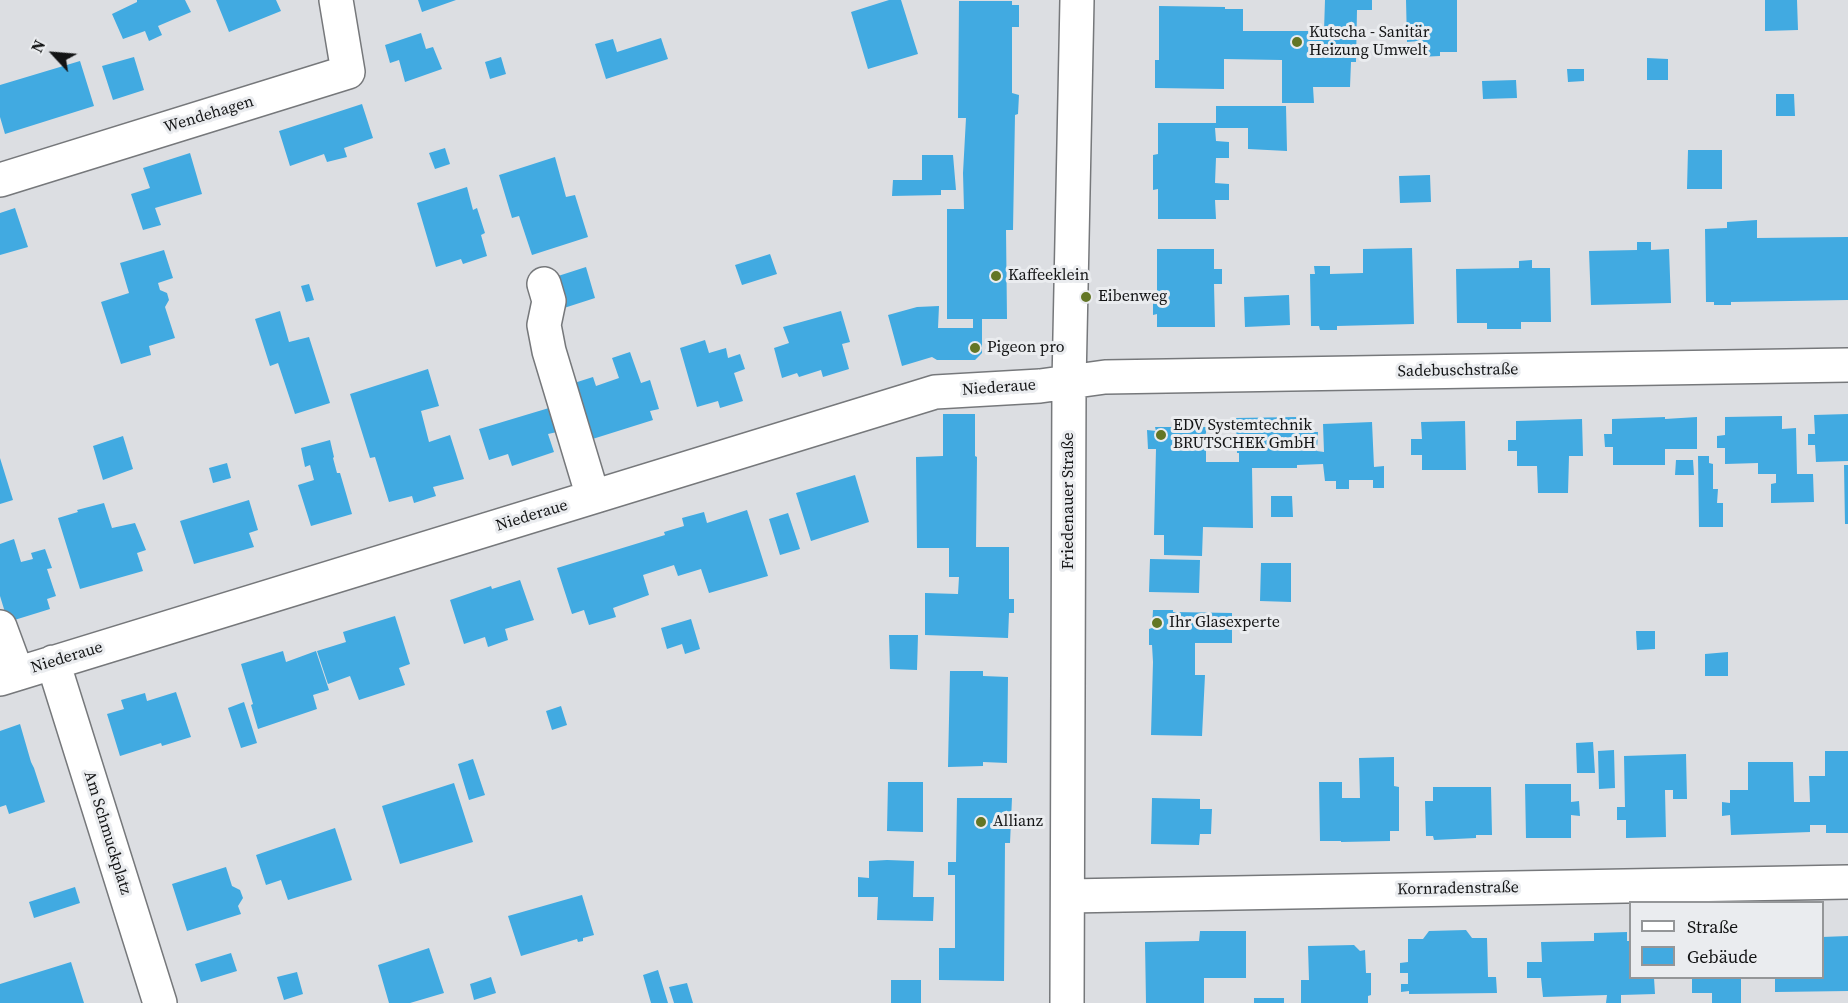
<!DOCTYPE html>
<html>
<head>
<meta charset="utf-8">
<style>
	body { margin:0 }
	#map { position:relative; width:1848px; height:1003px; overflow:hidden; background:#dcdee2; font-family:"Source Serif 4",serif }
	canvas { display:block }
	.legend { position:absolute; left:1629px; top:901px; width:195px; height:78px; box-sizing:border-box; background:#eaecef; border:2px solid #949698; margin:0; padding:8px 10px; list-style:none; font-size:18px; color:#131415 }
	.legend li { display:flex; align-items:center; gap:12px; height:30px }
	.legend b { width:30px; border:2px solid #949698 }
	.north { position:absolute; left:24px; top:24px; width:60px; height:60px; -webkit-text-stroke:4px #eaecef; paint-order:stroke; rotate:296deg; font-size:16px; font-weight:700; line-height:24px; text-align:center; color:#131415 }
	.north::after { content:''; display:block; margin:auto; width:21px; height:27px; background:#131415; clip-path:polygon(50% 0,100% 100%,50% 72%,0 100%) }
</style>
</head>
<body>
<div id="map">
<canvas width="1848" height="1003"></canvas>
<ul class="legend">
<li><b style="height:8px;background:#fff"></b>Straße</li>
<li><b style="height:16px;background:#41aae1"></b>Gebäude</li>
</ul>
<div class="north">N</div>
</div>
<script>
const g = document.querySelector('canvas').getContext('2d');
g.lineJoin = 'round';
function fillPath(path, color) {
  g.fillStyle = color;
  g.fill(path, 'evenodd');
}
function poly(rows) {
  const path = new Path2D();
  for (const r of rows) {
    path.moveTo(r[0], r[1]);
    for (let i = 2; i < r.length; i += 2) path.lineTo(r[i], r[i + 1]);
  }
  return path;
}
function strokePath(path, color, width, dash) {
  g.strokeStyle = color;
  g.lineWidth = width;
  g.lineCap = dash ? 'butt' : 'round';
  g.setLineDash(dash || []);
  g.stroke(path);
}
function drawText(font, color, halo, rows, align = 'center') {
  g.font = font + ' "Source Serif 4",serif';
  g.lineWidth = 6;
  g.setLineDash([]);
  g.textBaseline = 'middle';
  g.strokeStyle = halo;
  g.fillStyle = color;
  for (const [text, x, y, turn = 0] of rows) {
    g.save();
    g.translate(x, y);
    g.rotate((+turn || 0) * Math.PI / 180);
    g.textAlign = isNaN(turn) ? turn : align;
    if (halo) g.strokeText(text, 0, 0);
    g.fillText(text, 0, 0);
    g.restore();
  }
}
const building = poly([
	[137,0,185,0,191,12,158,26,162,35,149,41,145,31,123,39,112,14,137,2],
	[216,0,276,0,281,11,229,32],
	[418,0,456,0,422,12],
	[889,0,901,0,918,54,868,69,851,12],
	[1325,0,1372,0,1372,10,1357,10,1356,62,1351,62,1350,87,1313,87,1314,103,1282,103,1282,60,1224,59,1224,89,1155,88,1155,60,1159,60,1159,6,1225,7,1225,9,1243,9,1243,31,1324,31],
	[1406,0,1457,0,1457,52,1440,52,1440,56,1419,57,1419,41,1407,42],
	[1765,0,1797,0,1798,30,1765,31],
	[959,1,1012,1,1012,5,1019,5,1019,27,1012,27,1012,93,1019,95,1018,114,1015,115,1013,230,1006,230,1007,319,982,319,982,353,975,360,937,360,932,357,902,366,888,315,917,307,939,306,938,328,973,328,973,319,947,319,947,209,964,209,963,173,966,118,958,118],
	[421,33,426,49,433,47,442,69,405,82,399,60,390,63,385,45],
	[661,38,668,59,606,79,595,44,613,39,617,52],
	[134,57,144,90,113,100,102,66],
	[501,57,506,74,490,79,485,62],
	[1647,58,1668,59,1668,80,1647,80],
	[80,61,94,106,5,134,0,117,0,85],
	[1567,69,1584,69,1584,81,1568,82],
	[1516,80,1517,98,1483,99,1482,81],
	[1776,94,1794,94,1795,116,1776,116],
	[362,104,373,138,344,148,347,157,327,162,324,154,290,166,279,131],
	[1216,106,1286,106,1287,151,1248,149,1248,128,1215,128,1216,141,1229,142,1229,158,1216,158,1215,183,1229,184,1229,200,1215,200,1216,219,1158,219,1158,189,1153,190,1153,155,1158,154,1158,123,1216,123],
	[445,148,450,164,435,169,429,153],
	[1688,150,1722,150,1722,189,1687,189],
	[190,153,202,194,155,208,161,225,143,230,131,194,150,188,143,168],
	[922,155,953,155,956,190,941,190,941,195,892,196,893,180,922,180],
	[555,157,566,197,575,195,588,237,532,255,519,216,512,218,499,175],
	[1430,175,1431,202,1400,203,1399,176],
	[467,187,473,210,477,208,485,233,481,235,487,256,463,264,461,259,436,267,417,203],
	[15,208,28,247,0,255,0,213],
	[1757,220,1757,238,1848,237,1848,300,1731,302,1731,305,1714,305,1714,302,1706,302,1705,229,1727,228,1727,222],
	[1637,242,1651,242,1651,250,1669,249,1671,303,1591,305,1589,251,1637,250],
	[1412,248,1414,324,1337,326,1337,330,1320,330,1319,326,1311,326,1310,274,1315,274,1314,266,1330,266,1330,274,1363,273,1363,249],
	[1157,249,1214,249,1214,269,1222,269,1222,284,1214,284,1215,327,1157,327,1157,314,1153,315,1153,301,1157,300],
	[164,250,173,278,158,283,160,290,167,293,169,300,165,307,175,338,149,346,151,355,121,364,101,302,129,293,120,263],
	[770,254,777,274,742,285,735,265],
	[1532,260,1532,268,1550,268,1551,322,1521,322,1521,329,1487,329,1487,323,1457,323,1456,269,1519,268,1519,261],
	[586,267,595,298,564,308,555,277],
	[309,284,314,300,306,302,301,286],
	[1289,295,1290,325,1245,327,1244,297],
	[280,311,289,342,309,337,330,403,295,414,278,363,270,366,255,319],
	[841,311,850,342,842,344,849,369,823,377,821,370,799,377,797,373,782,378,774,348,789,343,783,327],
	[705,340,709,353,726,348,728,358,740,354,745,369,734,373,743,401,720,408,718,401,697,407,680,348],
	[630,352,641,383,650,380,659,409,650,411,653,420,583,442,571,384,593,377,596,386,619,378,612,358],
	[428,369,439,406,421,411,429,442,450,435,464,479,433,487,436,496,414,503,412,496,389,502,375,457,370,458,350,394],
	[549,408,557,432,548,434,554,452,512,466,508,454,489,460,479,429],
	[943,414,975,414,975,456,977,457,976,547,1009,547,1009,599,1014,599,1014,613,1009,613,1008,638,925,635,925,593,958,594,959,577,949,577,949,548,917,548,916,457,943,456],
	[1848,414,1848,461,1816,462,1815,445,1808,445,1808,434,1815,434,1814,415],
	[1782,416,1782,429,1796,428,1797,474,1813,474,1814,502,1771,503,1771,484,1776,483,1776,474,1758,474,1758,463,1725,464,1725,448,1717,448,1717,436,1725,435,1725,417],
	[1296,417,1297,432,1318,432,1317,451,1324,452,1323,424,1372,422,1374,467,1384,466,1384,488,1373,488,1373,480,1349,480,1349,489,1336,489,1336,481,1325,481,1323,464,1297,465,1297,468,1252,468,1253,528,1203,527,1202,556,1164,555,1164,535,1154,535,1156,449,1148,449,1147,430,1156,431,1155,427,1206,427,1206,462,1239,462,1239,453,1237,453,1236,418],
	[1665,417,1665,419,1697,417,1697,449,1665,449,1665,465,1613,465,1613,447,1605,447,1604,434,1612,434,1612,419],
	[1582,419,1583,456,1569,456,1568,493,1538,493,1537,466,1517,466,1517,451,1508,451,1508,440,1516,440,1516,421],
	[1465,421,1466,470,1422,470,1422,455,1411,455,1411,439,1422,439,1421,422],
	[123,436,133,469,103,480,93,446],
	[330,440,334,457,333,458,337,473,340,473,352,514,311,526,298,485,314,480,310,465,305,467,301,448],
	[1698,456,1709,456,1709,463,1713,464,1713,489,1718,489,1717,503,1723,503,1723,527,1699,527],
	[0,458,13,500,0,504],
	[1676,460,1693,460,1694,475,1675,475],
	[227,463,231,478,213,483,209,468],
	[1844,465,1848,465,1848,524,1845,524],
	[855,475,869,522,811,541,796,493],
	[1271,496,1292,496,1293,517,1271,517],
	[249,500,258,530,249,533,254,547,194,564,180,521],
	[104,503,112,528,135,523,146,550,137,553,143,571,80,589,58,518,78,512,77,510],
	[747,510,768,576,709,593,701,569,678,576,674,565,643,575,649,595,613,608,616,617,589,625,584,610,572,614,557,568,665,535,664,532,684,526,682,518,704,512,707,523],
	[788,513,800,549,780,555,769,519],
	[14,539,21,562,33,559,31,553,45,549,52,568,47,569,56,596,47,599,50,609,8,622,0,596,0,544],
	[1150,559,1200,560,1199,593,1149,592],
	[1261,563,1291,563,1291,602,1260,601],
	[520,580,534,620,505,629,508,640,488,647,485,637,464,644,450,600,491,586,492,589],
	[1153,610,1173,610,1173,612,1232,613,1232,643,1195,643,1195,675,1205,675,1202,736,1151,735,1153,662,1152,645,1149,645,1149,629,1152,628],
	[395,616,410,664,399,668,405,685,359,700,350,676,328,684,317,651,346,642,343,632],
	[691,619,700,649,685,654,682,644,667,649,661,628],
	[1636,631,1655,631,1655,649,1637,650],
	[889,635,918,635,917,670,890,669],
	[283,651,286,662,316,651,329,690,313,695,317,709,258,729,251,705,253,704,241,664],
	[1728,652,1728,676,1705,676,1705,654],
	[950,671,983,671,983,676,1008,677,1007,763,983,762,983,766,948,767],
	[176,692,191,737,162,746,161,743,120,756,107,714,124,709,121,700,145,693,147,701],
	[244,702,257,743,241,748,228,708],
	[561,706,567,725,552,730,546,711],
	[20,724,31,762,34,768,45,802,9,814,6,805,0,807,0,731],
	[1593,742,1595,773,1577,773,1576,743],
	[1614,750,1615,788,1599,789,1598,751],
	[1825,751,1848,751,1848,833,1826,833,1826,825,1810,825,1810,832,1731,835,1730,815,1722,816,1722,802,1730,803,1730,790,1748,790,1748,762,1793,762,1794,802,1810,802,1809,776,1825,776],
	[1686,754,1687,799,1673,799,1673,790,1665,790,1666,837,1626,838,1626,820,1617,820,1617,807,1625,807,1624,756],
	[1394,757,1394,786,1399,787,1399,831,1390,831,1390,841,1341,842,1341,841,1320,841,1319,782,1342,782,1342,798,1360,798,1359,758],
	[473,759,485,795,469,800,458,764],
	[888,782,923,782,923,832,887,831],
	[454,783,473,842,400,864,382,806],
	[1525,784,1571,784,1571,802,1579,801,1580,816,1571,815,1571,838,1526,838],
	[1433,787,1491,787,1492,835,1476,835,1476,838,1434,840,1433,836,1426,836,1425,801,1433,801],
	[957,798,1012,798,1010,843,1005,843,1004,981,939,980,939,948,955,948,955,875,948,875,948,862,956,862],
	[1152,798,1200,799,1200,809,1212,809,1211,834,1200,834,1199,845,1151,844],
	[335,828,352,880,288,900,281,880,266,885,256,855],
	[887,860,914,861,913,897,934,897,933,921,877,920,878,897,858,897,858,877,869,878,869,861],
	[226,867,232,886,240,890,243,898,238,906,241,914,187,931,172,884],
	[75,887,80,903,34,918,29,902],
	[582,895,594,935,583,938,583,941,578,942,577,939,521,956,508,916],
	[1466,930,1472,938,1487,938,1488,977,1496,977,1497,993,1409,994,1409,991,1401,992,1401,984,1408,984,1408,973,1400,973,1400,963,1408,962,1408,939,1423,939,1429,931],
	[1200,931,1246,931,1246,978,1204,978,1204,1003,1146,1003,1145,942,1199,941],
	[1627,932,1627,941,1630,941,1630,978,1654,978,1655,994,1621,995,1621,1003,1606,1003,1607,995,1543,997,1541,978,1527,978,1527,962,1542,962,1541,942,1594,941,1594,933],
	[1848,936,1848,991,1775,992,1775,978,1822,978,1822,937],
	[1354,945,1360,951,1365,950,1366,973,1371,973,1371,995,1368,996,1368,1003,1301,1003,1301,980,1309,980,1308,946],
	[429,948,444,993,410,1003,389,1003,378,965],
	[231,953,237,971,201,982,195,964],
	[71,962,84,1003,0,1003,0,984],
	[658,970,668,1003,651,1003,643,975],
	[297,972,303,994,284,1000,277,977],
	[491,977,496,993,474,1000,470,984],
	[1692,978,1741,978,1741,1003,1712,1003,1712,993,1692,993],
	[891,980,921,980,921,1003,891,1003],
	[687,983,693,1003,674,1003,669,987],
	[1254,998,1284,998,1284,1003,1254,1003]
]);
const minor = poly([
	[0,180,348,72,336,0],
	[544,284,549,301,544,325,549,351,593,497],
	[0,627,17,673],
	[53,662,160,1003],
	[0,679,935,392,1040,386,1105,377,1848,365],
	[1068,896,1848,882],
	[1067,1003,1069,383,1077,0]
]);
const markers = [
	[1297,42,6,"#637625"],
	[996,276,6,"#637625"],
	[1086,297,6,"#637625"],
	[975,348,6,"#637625"],
	[1161,435,6,"#637625"],
	[1157,623,6,"#637625"],
	[981,822,6,"#637625"]
];
const poiNames = [
	["Kutscha - Sanitär",1309,33],
	["Heizung Umwelt",1309,51],
	["Kaffeeklein",1008,276],
	["Eibenweg",1098,297],
	["Pigeon pro",987,348],
	["EDV Systemtechnik",1173,426],
	["BRUTSCHEK GmbH",1173,444],
	["Ihr Glasexperte",1169,623],
	["Allianz",993,822]
];
const streetNames = [
	["Wendehagen",209,115,-17],
	["Sadebuschstraße",1458,371,-1],
	["Niederaue",999,388,-4],
	["Friedenauer Straße",1069,501,-90],
	["Niederaue",532,516,-17],
	["Niederaue",67,658,-17],
	["Am Schmuckplatz",107,833,73],
	["Kornradenstraße",1458,889,-1]
];
fillPath(building, '#41aae1');
strokePath(minor, '#76787b', 36);
strokePath(minor, '#fff', 33);
for (const [x, y, r, color] of markers) {
  const dot = new Path2D();
  dot.arc(x, y, r, 0, 2 * Math.PI);
  g.fillStyle = color;
  g.fill(dot);
  strokePath(dot, '#eaecef', 2);
}
drawText('16px', '#131415', '#eaecef', poiNames, 'left');
drawText('16px', '#131415', '#eaecef', streetNames);
</script>
</body>
</html>
